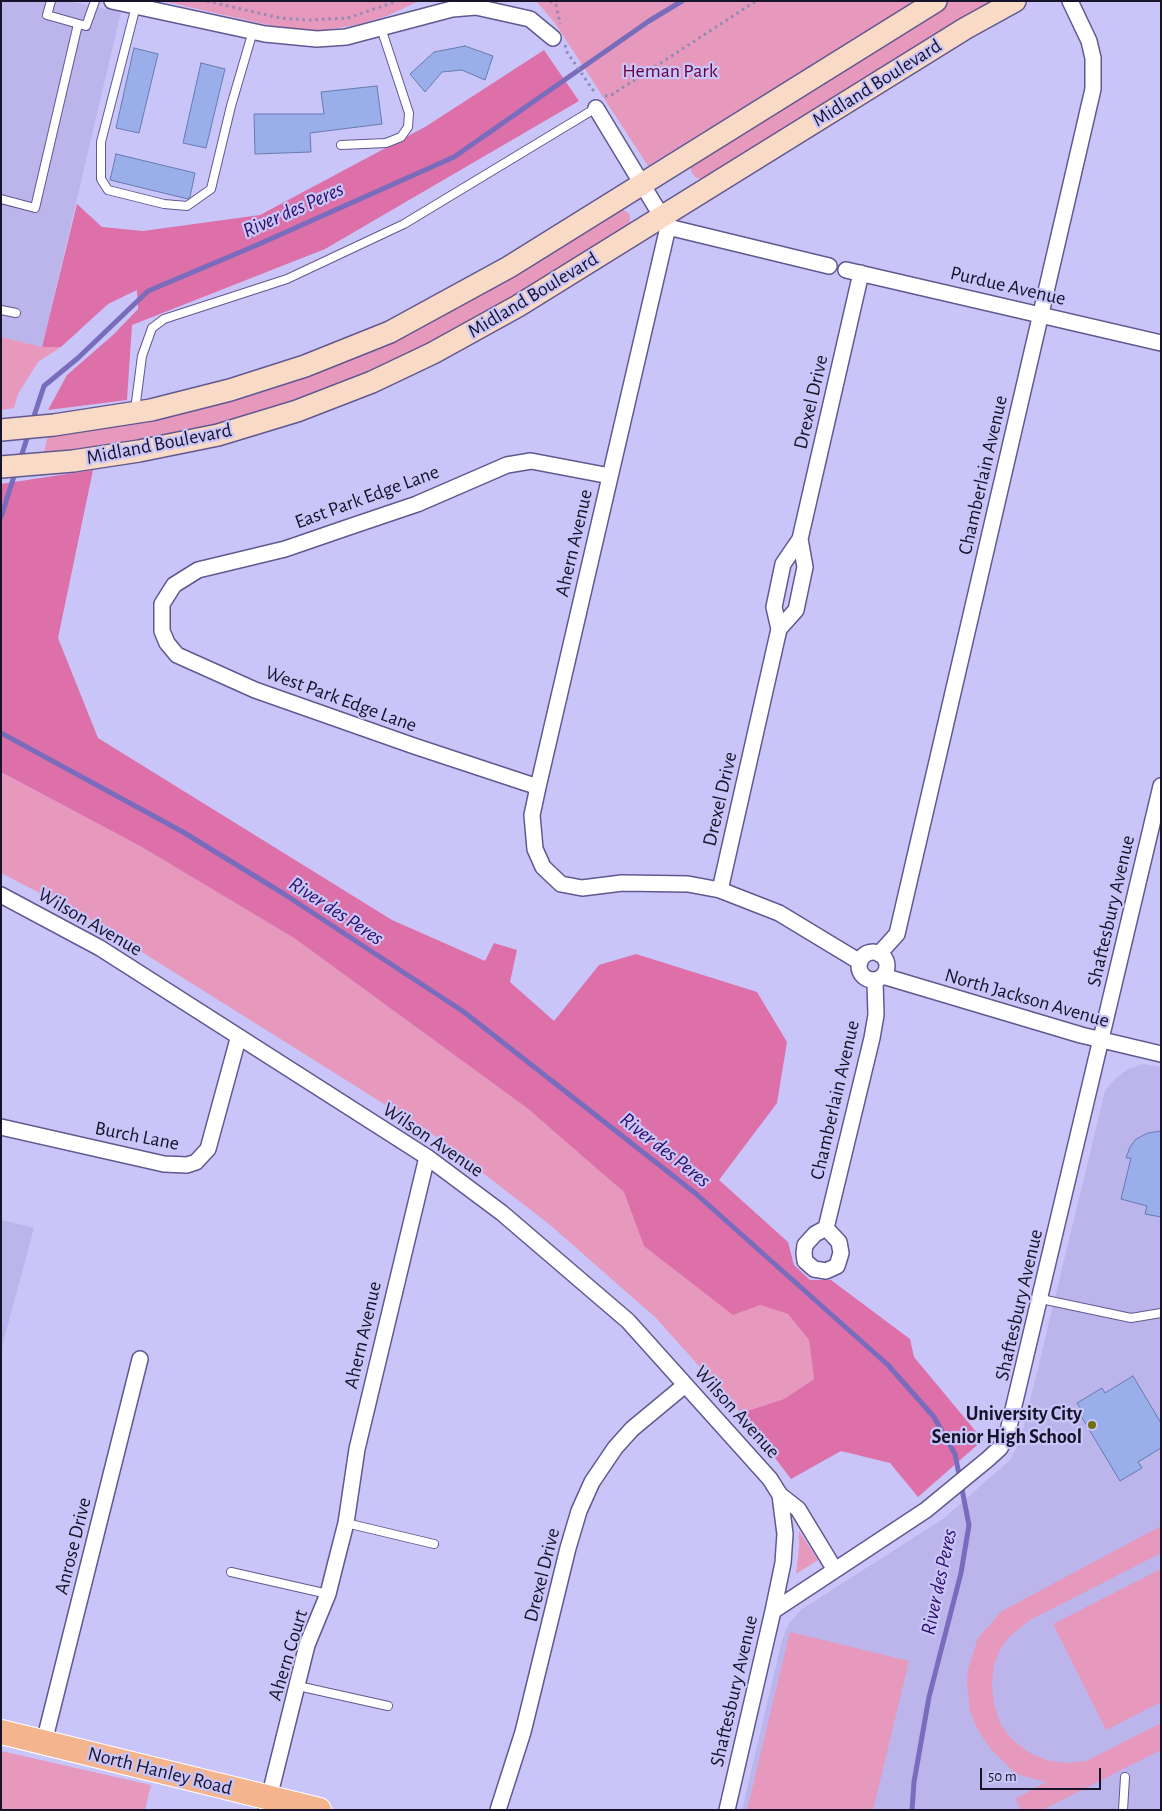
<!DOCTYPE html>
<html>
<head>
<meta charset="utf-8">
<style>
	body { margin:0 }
	#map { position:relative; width:1162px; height:1811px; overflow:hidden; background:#cac5f8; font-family:"Alegreya Sans",sans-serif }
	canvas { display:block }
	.frame { position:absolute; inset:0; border:2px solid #17132a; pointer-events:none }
	.scale { position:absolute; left:980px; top:1768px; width:121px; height:22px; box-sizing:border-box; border:2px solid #17132a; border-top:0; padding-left:6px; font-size:15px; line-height:18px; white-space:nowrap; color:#17132a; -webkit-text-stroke:4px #cac5f8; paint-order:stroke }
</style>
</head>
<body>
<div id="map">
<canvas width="1162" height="1811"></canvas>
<div class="frame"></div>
<div class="scale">50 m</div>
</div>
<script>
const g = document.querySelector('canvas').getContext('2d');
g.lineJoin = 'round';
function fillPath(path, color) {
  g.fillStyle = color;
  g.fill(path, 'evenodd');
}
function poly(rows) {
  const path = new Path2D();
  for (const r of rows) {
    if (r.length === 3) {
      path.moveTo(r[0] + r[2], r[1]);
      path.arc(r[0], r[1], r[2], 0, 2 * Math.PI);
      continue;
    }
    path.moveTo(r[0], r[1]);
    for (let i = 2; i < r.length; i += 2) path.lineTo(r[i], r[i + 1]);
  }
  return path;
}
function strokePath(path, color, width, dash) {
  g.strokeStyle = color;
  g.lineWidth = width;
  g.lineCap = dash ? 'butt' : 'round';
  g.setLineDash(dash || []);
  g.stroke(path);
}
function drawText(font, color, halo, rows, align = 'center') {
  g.font = font + ' "Alegreya Sans",sans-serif';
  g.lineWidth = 4.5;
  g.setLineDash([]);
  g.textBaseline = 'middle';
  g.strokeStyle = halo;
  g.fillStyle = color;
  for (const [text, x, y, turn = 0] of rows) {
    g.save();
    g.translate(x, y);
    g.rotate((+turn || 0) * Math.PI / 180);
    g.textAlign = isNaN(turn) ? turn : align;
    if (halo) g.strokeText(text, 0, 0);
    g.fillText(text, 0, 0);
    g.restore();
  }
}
const built = poly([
	[1,1,68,1,121,12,42,347,1,337],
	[1143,1064,1161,1067,1161,1810,742,1810,782,1640,790,1622,802,1609,943,1519,1011,1459,1021,1438,1105,1091,1115,1079,1128,1069],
	[1,1220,34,1228,1,1350]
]);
const green = poly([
	[163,1,419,1,387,16,357,25,323,30,290,30],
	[536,1,916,1,648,166,555,23],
	[949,1,993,1,882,67,702,179,695,177,691,171,690,164],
	[619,206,630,215,630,225,627,229,460,328,406,356,288,402,208,426,122,444,44,452,48,436,243,394],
	[1,337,42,347,61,347,38,362,18,394,14,408,1,410],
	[1,772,140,846,294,938,527,1108,625,1192,644,1246,760,1305,788,1314,809,1340,814,1379,784,1399,741,1413,656,1318,549,1224,435,1136,86,917,1,873],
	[1161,1526,1161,1553,1030,1620,1010,1636,1000,1649,994,1665,992,1684,994,1704,1000,1723,1011,1738,1028,1752,1046,1760,1066,1763,1086,1761,1161,1723,1161,1750,1042,1810,1021,1810,1016,1799,1046,1782,1016,1774,990,1748,976,1727,970,1710,967,1685,968,1669,978,1638,1002,1611],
	[799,1531,818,1560,796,1574,799,1548],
	[1161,1569,1161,1702,1106,1730,1053,1624],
	[790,1632,909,1661,873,1810,747,1810],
	[1,1751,151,1785,145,1810,1,1810]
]);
const forest = poly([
	[544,50,579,101,325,249,132,325,127,400,48,410,67,375,113,335,138,309,137,290,108,304,61,347,42,347,77,204,102,227,143,231,260,215,425,127],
	[93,470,58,638,98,738,392,920,485,961,494,943,517,950,510,982,554,1021,599,965,636,954,757,992,787,1042,777,1103,719,1180,788,1242,794,1265,810,1280,831,1280,910,1339,914,1357,983,1440,918,1497,890,1463,841,1451,791,1479,741,1413,784,1399,814,1379,809,1340,788,1314,760,1305,733,1315,644,1246,624,1192,527,1108,294,938,140,846,1,772,1,484]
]);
const stream = poly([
	[32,422,44,386,78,358,148,291,257,245,454,157,649,21,682,1],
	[20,460,29,432],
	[1,517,16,470],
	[1,733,183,832,284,894,464,1012,695,1193,888,1365,934,1417,955,1454,969,1525,961,1573,929,1697,914,1782,912,1810]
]);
const building = poly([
	[465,46,493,56,485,80,462,70,442,72,425,92,410,74,434,52,465,46],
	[134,48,158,54,139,133,116,128,134,48],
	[201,63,225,69,206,148,183,143,201,63],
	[377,86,382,124,310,133,311,152,255,154,254,114,324,114,321,92,377,86],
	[116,154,195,173,190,197,188,199,110,180,116,154],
	[1161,1131,1161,1217,1145,1214,1147,1206,1121,1199,1131,1158,1126,1158,1130,1147,1136,1139,1148,1133,1161,1131],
	[1133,1376,1161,1423,1161,1448,1138,1462,1142,1468,1120,1481,1078,1411,1081,1409,1077,1403,1102,1388,1105,1393,1133,1376]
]);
const path = poly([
	[207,1,280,18,309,20,348,18,397,1],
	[550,1,556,5,560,24],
	[565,45,567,52,595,93],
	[605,96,610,96,756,1]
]);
const lane = poly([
	[51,1,47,15,86,26,95,1],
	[136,6,101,142,101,179,108,190,164,204,187,206,211,189,231,106,253,31],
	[341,145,386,143,401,137,408,127,409,113,381,28],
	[1,199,35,208,78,24],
	[1,310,16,313],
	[135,410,142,356,152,328,164,319,287,279,404,224,596,108],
	[1041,1299,1131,1318,1161,1313],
	[346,1523,434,1544],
	[231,1572,328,1594],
	[298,1686,388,1706],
	[1123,1810,1125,1777]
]);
const street = poly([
	[112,1,265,34,317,39,346,37,452,9,476,7,530,19,553,38],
	[596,108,668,227,829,266],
	[668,227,538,787,532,815,535,849,543,867,561,884,582,888,622,883,688,884,720,890,779,913,860,962],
	[846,270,1161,343],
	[779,629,796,610,805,567,800,539],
	[538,787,414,746,255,690,177,655,167,643,162,631,162,604,174,585,198,570,285,549,349,527,417,504,507,465,531,461,610,476],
	[720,890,779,629,774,607,783,564,800,539,861,273],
	[1,895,100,948,427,1157,502,1213,628,1321,770,1479,780,1495,785,1534,783,1563,773,1611],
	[873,966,14],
	[879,954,897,934,1093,89,1093,58,1089,41,1070,1],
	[883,976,1081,1035,1161,1054],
	[1,1127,164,1164,187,1165,196,1162,208,1149,238,1039],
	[826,1228,839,1242,841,1253,837,1266,826,1271,814,1269,805,1261,804,1253,805,1245,815,1234,826,1228,872,1038,876,1015,875,981],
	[780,1495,798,1509,835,1570],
	[44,1742,140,1359],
	[266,1810,307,1645,328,1594,336,1562,346,1523,357,1449,427,1157],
	[498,1810,523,1732,568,1548,579,1511,592,1482,615,1448,632,1429,685,1385],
	[727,1810,773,1611,926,1510,988,1459,1000,1448,1007,1435,1161,786]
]);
const secondary = poly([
	[1,430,54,425,151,410,230,390,305,366,390,332,509,267,936,1],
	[1,467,73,461,139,451,218,435,297,411,372,382,433,353,518,306,966,28,1015,1]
]);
const primary = poly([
	[1,1732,319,1810]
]);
const markers = [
	[1092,1425,5,"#6f6f12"]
];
const parkNames = [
	["Heman Park",670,71]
];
const streetNames = [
	["Midland Boulevard",877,83,-32],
	["Purdue Avenue",1008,286,13],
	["Midland Boulevard",533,295,-31],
	["Drexel Drive",811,402,-77],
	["Midland Boulevard",159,444,-11],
	["Chamberlain Avenue",983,475,-77],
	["East Park Edge Lane",367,497,-20],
	["Ahern Avenue",574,543,-77],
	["West Park Edge Lane",341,699,20],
	["Drexel Drive",720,799,-77],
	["Shaftesbury Avenue",1111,911,-77],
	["Wilson Avenue",90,922,30],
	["North Jackson Avenue",1027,998,16],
	["Chamberlain Avenue",835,1100,-77],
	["Burch Lane",137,1136,11],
	["Wilson Avenue",433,1140,34],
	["Shaftesbury Avenue",1019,1305,-77],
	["Ahern Avenue",363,1335,-77],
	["Wilson Avenue",737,1412,48],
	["Anrose Drive",73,1546,-76],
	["Drexel Drive",542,1575,-76],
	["Ahern Court",288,1655,-73],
	["Shaftesbury Avenue",734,1691,-77],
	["North Hanley Road",160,1771,14]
];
const poiNames = [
	["University City",1082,1414],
	["Senior High School",1082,1437]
];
const waterNames = [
	["River des Peres",293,210,-24],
	["River des Peres",336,911,33],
	["River des Peres",665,1150,38],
	["River des Peres",939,1582,-78]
];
fillPath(built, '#bbb5ec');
fillPath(green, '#e698bd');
fillPath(forest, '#dd70a8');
strokePath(stream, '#796cbc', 5);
fillPath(building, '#9aaee9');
strokePath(building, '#677ab1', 1);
strokePath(lane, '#615890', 10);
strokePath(street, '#615890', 18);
strokePath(secondary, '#615890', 24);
strokePath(primary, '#fff', 26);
strokePath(path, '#908bb5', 3, [2.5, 4]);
strokePath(lane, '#fff', 8);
strokePath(street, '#fff', 15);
strokePath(secondary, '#f9dac6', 21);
strokePath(primary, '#f4b48e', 24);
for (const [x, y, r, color] of markers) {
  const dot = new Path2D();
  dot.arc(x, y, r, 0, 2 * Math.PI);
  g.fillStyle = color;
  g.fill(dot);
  strokePath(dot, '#cac5f8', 2);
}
drawText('20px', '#670042', '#cac5f8', parkNames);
drawText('20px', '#17132a', '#cac5f8', streetNames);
drawText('bold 20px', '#17132a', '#cac5f8', poiNames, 'right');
drawText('italic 21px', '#2e0c6a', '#cac5f8', waterNames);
</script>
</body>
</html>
